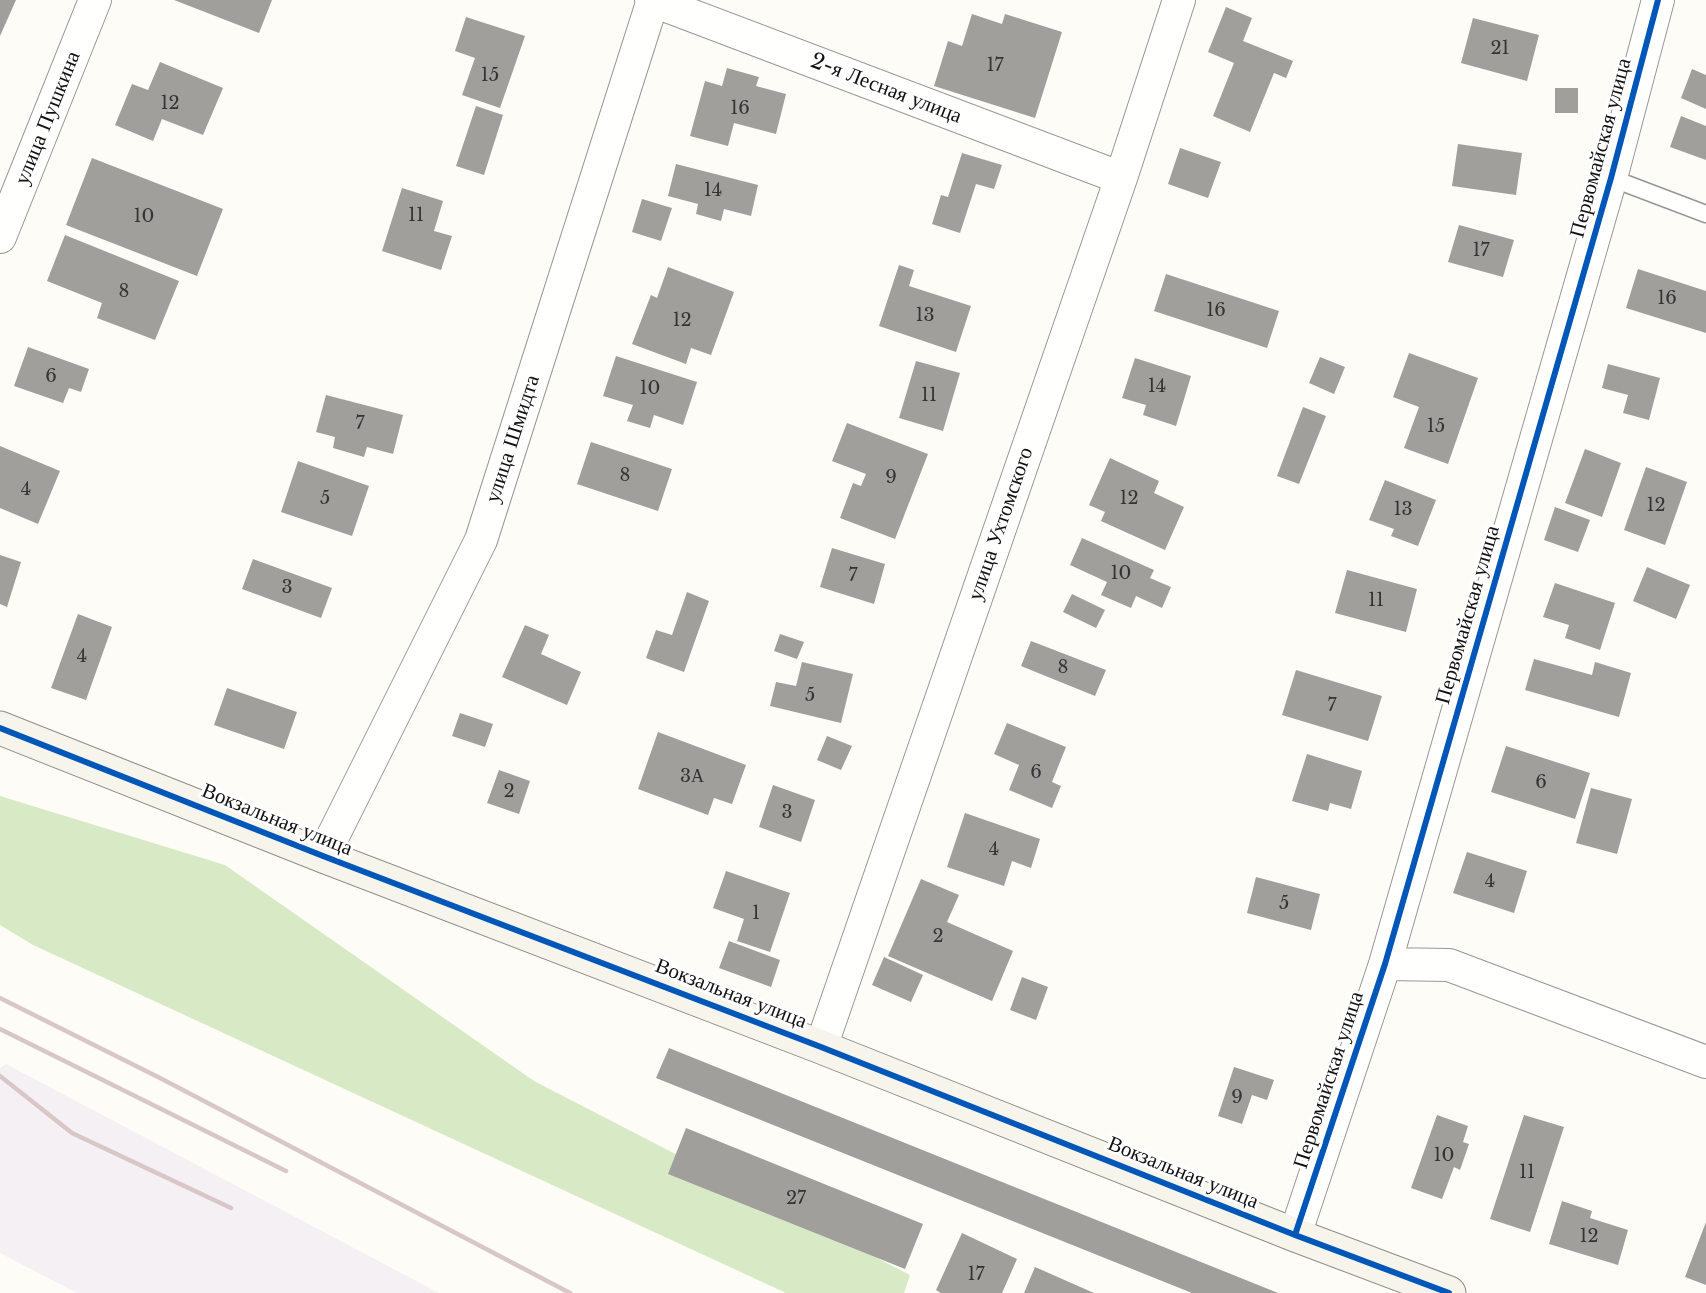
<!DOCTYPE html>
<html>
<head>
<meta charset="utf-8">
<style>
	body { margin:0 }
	canvas { display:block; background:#fdfcf7 }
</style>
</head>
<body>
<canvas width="1706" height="1293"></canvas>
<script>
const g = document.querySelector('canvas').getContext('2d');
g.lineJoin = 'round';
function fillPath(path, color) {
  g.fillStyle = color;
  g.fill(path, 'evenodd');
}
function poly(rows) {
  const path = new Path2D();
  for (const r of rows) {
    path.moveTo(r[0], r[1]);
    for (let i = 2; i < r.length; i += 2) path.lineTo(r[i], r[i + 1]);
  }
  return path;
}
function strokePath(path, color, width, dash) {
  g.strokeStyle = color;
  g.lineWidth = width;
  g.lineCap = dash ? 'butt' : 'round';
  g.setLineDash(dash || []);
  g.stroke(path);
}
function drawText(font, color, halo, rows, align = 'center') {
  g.font = font + ' "Libre Baskerville",serif';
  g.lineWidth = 6;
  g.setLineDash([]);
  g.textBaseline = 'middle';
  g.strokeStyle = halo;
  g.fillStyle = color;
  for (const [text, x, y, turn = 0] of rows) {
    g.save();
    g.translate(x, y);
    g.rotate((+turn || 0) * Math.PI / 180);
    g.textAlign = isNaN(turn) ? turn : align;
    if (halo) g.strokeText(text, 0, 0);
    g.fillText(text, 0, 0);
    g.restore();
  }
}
const industrial = poly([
	[6,1064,439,1293,77,1293,0,1253,0,1068]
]);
const forest = poly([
	[0,796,225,865,534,1081,910,1275,904,1293,786,1293,33,945,0,925]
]);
const building = poly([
	[0,0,16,0,0,36],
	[174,0,272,0,259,33],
	[1226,7,1252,18,1243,41,1293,61,1286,78,1274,73,1250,132,1213,116,1234,63,1208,52],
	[972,14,1002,24,1005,14,1062,32,1035,118,934,86,948,41,962,46],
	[466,17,525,36,500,108,462,95,475,58,455,51],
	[1473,18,1539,35,1527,81,1461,63],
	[160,62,223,88,203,135,162,119,153,141,115,125,132,84,148,90],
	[727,68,759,77,756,86,786,94,776,134,734,123,728,146,690,136,705,81,722,86],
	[1692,69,1706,75,1706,109,1681,98],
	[1555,88,1578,88,1578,113,1555,113],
	[476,106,503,115,484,175,456,166],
	[1681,116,1706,126,1706,160,1670,147],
	[1458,144,1522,153,1516,195,1452,186],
	[1180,148,1221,162,1208,198,1168,184],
	[962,153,1002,165,994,189,976,184,960,233,932,224,941,195,948,197],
	[92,158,223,209,197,276,66,225],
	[676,164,758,185,751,216,724,209,721,221,696,214,698,204,668,196],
	[402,188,443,201,434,231,452,236,441,270,382,251],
	[642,199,672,208,661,241,632,232],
	[1459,225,1514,240,1503,277,1448,262],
	[65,235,179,281,155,340,97,318,102,303,47,281],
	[899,265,914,270,909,286,971,306,956,352,879,326],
	[668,267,734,292,711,355,691,348,686,364,632,344,651,295,657,298],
	[1638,269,1706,291,1706,333,1626,308],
	[1166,274,1279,311,1267,348,1154,311],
	[28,347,89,369,81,392,69,388,63,403,14,386],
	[1409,353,1478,378,1448,464,1404,448,1419,407,1393,397],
	[616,356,697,382,683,425,654,415,650,428,627,421,633,405,603,396],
	[1320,357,1345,367,1334,394,1309,383],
	[1135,358,1191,376,1176,426,1143,415,1146,405,1122,398],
	[916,361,960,373,943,431,899,418],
	[1608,364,1660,378,1649,420,1623,413,1628,395,1602,388],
	[326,395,403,415,393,454,367,447,364,457,333,448,335,437,316,432],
	[1303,407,1326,416,1299,484,1277,476],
	[847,423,928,454,895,539,840,518,853,483,861,486,866,474,832,461],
	[591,442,672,469,658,511,577,484],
	[0,446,60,471,38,524,0,508],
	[1585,449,1621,463,1602,517,1565,503],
	[1110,458,1159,481,1154,493,1184,507,1165,550,1101,521,1105,512,1089,505],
	[298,461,369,486,352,536,281,512],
	[1646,467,1687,482,1665,545,1624,530],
	[1385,480,1436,500,1418,546,1391,536,1394,529,1369,520],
	[1555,507,1590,520,1578,552,1544,540],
	[1082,538,1154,570,1150,578,1171,587,1162,608,1136,596,1131,608,1101,595,1107,582,1070,565],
	[832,548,885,564,874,604,820,587],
	[0,555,21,562,7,607,0,604],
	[253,559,332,588,321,618,242,589],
	[1647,567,1690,585,1676,619,1633,601],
	[1347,570,1417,589,1406,632,1335,613],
	[1555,583,1615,603,1600,650,1565,638,1569,625,1543,617],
	[687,592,709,601,684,672,646,658,656,630,672,635],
	[1072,594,1105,610,1096,628,1063,612],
	[78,614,112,627,86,700,51,688],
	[525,625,549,635,541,654,581,672,567,705,502,677],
	[780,634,804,642,797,659,774,651],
	[1031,641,1106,670,1095,696,1021,666],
	[1534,659,1592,675,1595,662,1631,673,1619,717,1525,690],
	[802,662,853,674,841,723,770,706,776,682,796,686],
	[1296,670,1382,696,1368,741,1282,715],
	[227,688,297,712,284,749,214,725],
	[460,713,493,724,485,747,452,736],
	[1007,723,1066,747,1052,782,1061,786,1052,808,1009,790,1019,765,994,754],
	[658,732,746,765,732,804,714,798,708,815,638,789],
	[827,736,852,746,841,770,817,760],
	[1506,746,1590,773,1575,819,1491,792],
	[1307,754,1362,771,1351,809,1330,803,1328,811,1292,801],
	[499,770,530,781,519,814,487,803],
	[773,785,815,800,801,842,759,827],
	[1591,788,1632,799,1617,854,1576,843],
	[965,813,1040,839,1031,868,1012,861,1004,886,947,867],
	[1467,852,1527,871,1514,913,1453,893],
	[726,871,790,893,770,952,737,941,744,919,713,908],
	[1256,877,1320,894,1311,930,1247,913],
	[921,879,959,895,947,922,1013,951,992,1001,888,956],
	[729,941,780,960,771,987,719,968],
	[884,957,923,975,911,1002,872,985],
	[1022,977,1048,987,1036,1020,1010,1010],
	[669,1048,1278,1293,1192,1293,656,1078],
	[1234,1067,1274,1080,1267,1100,1252,1095,1242,1124,1218,1116],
	[1437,1115,1468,1126,1463,1142,1469,1144,1460,1170,1454,1167,1442,1199,1411,1188],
	[1524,1115,1564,1127,1530,1232,1490,1219],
	[686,1128,923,1224,905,1269,668,1174],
	[1562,1201,1592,1211,1590,1218,1628,1230,1618,1265,1549,1244],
	[1706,1222,1706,1285,1685,1277],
	[962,1233,1017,1259,1002,1293,941,1293,936,1290],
	[1035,1267,1094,1293,1024,1293]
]);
const lane = poly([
	[1611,178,1706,214]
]);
const street = poly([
	[651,0,1121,178],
	[0,237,95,0],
	[323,856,481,540,653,0],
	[1385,964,1449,965,1706,1062],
	[821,1047,1121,178,1179,0],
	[1295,1235,1385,964,1611,178,1658,0]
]);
const secondary = poly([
	[0,728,323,856,821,1047,1295,1235,1449,1293]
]);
const rail = poly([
	[0,998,162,1079,570,1293],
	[0,1029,286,1171],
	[0,1076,72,1133,231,1208]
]);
const cycleway = poly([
	[0,728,323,856,821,1047,1295,1235,1449,1293],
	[1295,1235,1385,964,1611,178,1658,0]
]);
const numberNames = [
	["21",1500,49],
	["17",995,66],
	["15",490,76],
	["12",170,104],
	["16",740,109],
	["14",713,191],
	["11",416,216],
	["10",144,217],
	["17",1481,251],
	["8",124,292],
	["16",1667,299],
	["16",1216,311],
	["13",925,316],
	["12",682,321],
	["6",51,377],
	["14",1157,387],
	["10",650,389],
	["11",929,396],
	["7",360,424],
	["15",1436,427],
	["8",625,476],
	["9",891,478],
	["4",26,490],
	["5",325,499],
	["12",1129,499],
	["12",1656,506],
	["13",1403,510],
	["10",1121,574],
	["7",853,576],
	["3",287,588],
	["11",1376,601],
	["4",82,657],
	["8",1063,668],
	["5",810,696],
	["7",1332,706],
	["6",1036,773],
	["3А",692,777],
	["6",1541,783],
	["2",509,792],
	["3",787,813],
	["4",994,850],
	["4",1490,882],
	["5",1284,904],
	["1",756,914],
	["2",938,937],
	["9",1237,1098],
	["10",1444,1156],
	["11",1527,1173],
	["27",796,1199],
	["12",1589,1237],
	["17",976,1275]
];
const streetNames = [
	["2-я Лесная улица",886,89,21],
	["улица Пушкина",48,118,-68],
	["Первомайская улица",1601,148,-75],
	["улица Шмидта",513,439,-72],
	["улица Ухтомского",1001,524,-71],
	["Первомайская улица",1468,615,-74],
	["Вокзальная улица",277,820,22],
	["Вокзальная улица",731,994,21],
	["Первомайская улица",1329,1080,-72],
	["Вокзальная улица",1183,1173,22]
];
fillPath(industrial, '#f5f0f3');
fillPath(forest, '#d8eac5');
fillPath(building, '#a19f9c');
strokePath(lane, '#979795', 19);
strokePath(street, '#979795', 34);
strokePath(secondary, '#8e8d8b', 35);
strokePath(lane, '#fffffe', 16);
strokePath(street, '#fffffe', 32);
strokePath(secondary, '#f6f4eb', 33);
strokePath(rail, '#d9c6c7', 4.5);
strokePath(cycleway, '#0057b8', 6);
drawText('18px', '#353434', null, numberNames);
drawText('21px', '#111', '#fff', streetNames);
</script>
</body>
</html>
